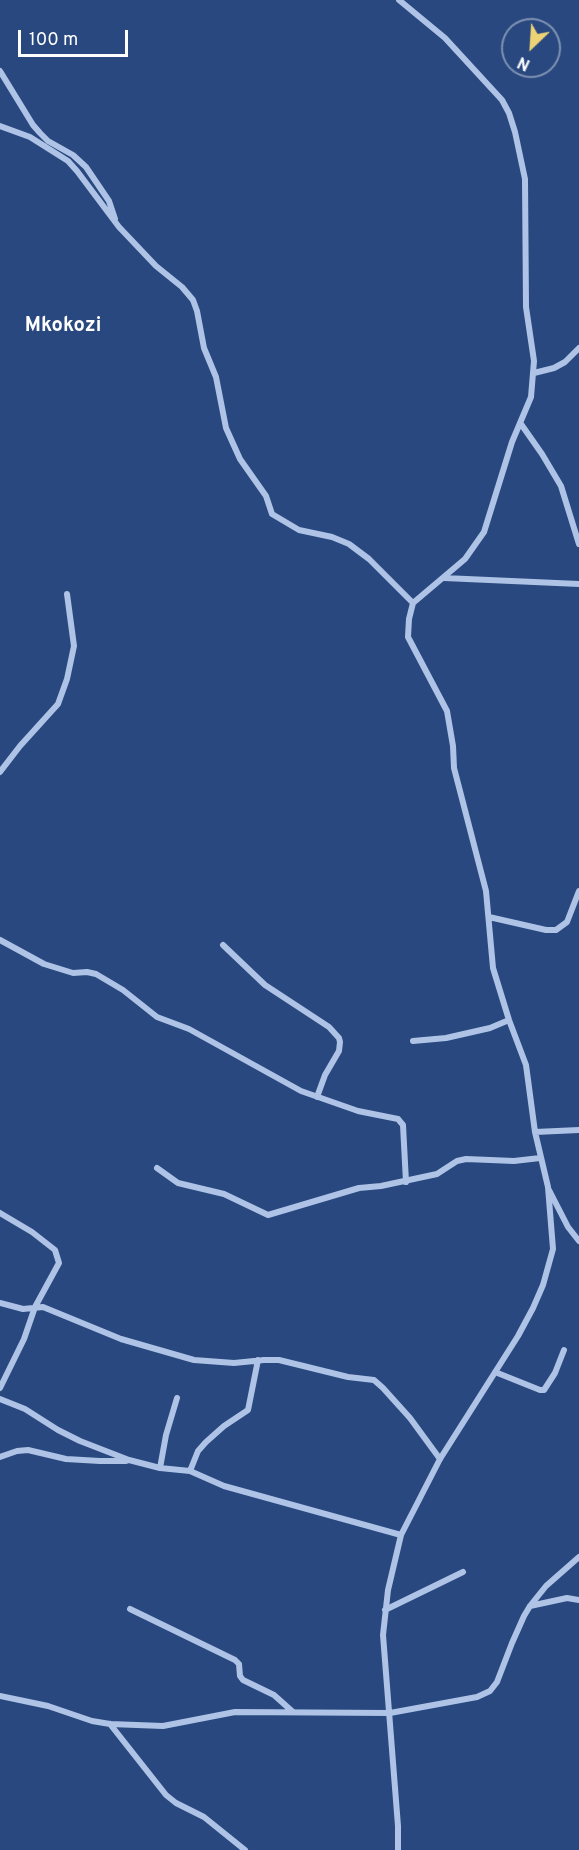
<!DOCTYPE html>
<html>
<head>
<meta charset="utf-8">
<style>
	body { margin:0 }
	#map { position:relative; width:579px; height:1850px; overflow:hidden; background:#28487f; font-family:Overpass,sans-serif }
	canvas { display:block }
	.north { position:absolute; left:501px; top:18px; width:60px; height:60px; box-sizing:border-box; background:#28487f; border:2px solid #7e91b2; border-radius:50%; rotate:205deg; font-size:16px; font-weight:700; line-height:24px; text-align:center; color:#fff }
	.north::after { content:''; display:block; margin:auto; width:21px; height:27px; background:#edd375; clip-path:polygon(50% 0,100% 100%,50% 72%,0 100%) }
	.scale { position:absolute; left:18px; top:30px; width:110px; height:27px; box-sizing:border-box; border:3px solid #fff; border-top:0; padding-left:8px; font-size:18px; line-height:21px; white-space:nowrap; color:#fff; -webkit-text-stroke:4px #28487f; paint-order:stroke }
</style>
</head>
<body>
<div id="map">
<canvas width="579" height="1850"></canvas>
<div class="north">N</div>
<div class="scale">100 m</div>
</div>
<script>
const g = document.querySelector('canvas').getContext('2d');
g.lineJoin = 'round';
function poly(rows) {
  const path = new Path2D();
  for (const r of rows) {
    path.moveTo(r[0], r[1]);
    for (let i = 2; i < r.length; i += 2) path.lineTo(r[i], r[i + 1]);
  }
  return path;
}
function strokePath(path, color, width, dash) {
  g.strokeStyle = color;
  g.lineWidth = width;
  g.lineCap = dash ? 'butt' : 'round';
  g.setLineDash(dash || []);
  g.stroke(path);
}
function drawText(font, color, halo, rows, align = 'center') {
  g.font = font + ' Overpass,sans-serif';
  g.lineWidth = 4.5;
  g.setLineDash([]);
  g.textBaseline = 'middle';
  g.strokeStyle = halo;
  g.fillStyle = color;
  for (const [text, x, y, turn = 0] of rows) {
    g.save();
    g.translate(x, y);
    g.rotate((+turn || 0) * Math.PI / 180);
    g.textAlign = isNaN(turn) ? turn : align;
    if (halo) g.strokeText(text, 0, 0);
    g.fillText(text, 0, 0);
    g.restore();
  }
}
const minor = poly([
	[0,71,33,125,40,133,48,141,73,155,86,167,109,201,115,219],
	[0,126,30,137,68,161,77,171,119,227,156,266,182,287,193,300,197,311,204,348,216,377,226,428,240,459,266,496,272,514,299,530,332,537,349,544,369,559,413,603],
	[534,373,554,368,565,362,579,348],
	[521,424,542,454,561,486,579,544],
	[444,578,579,584],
	[0,772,20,746,58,704,67,679,74,646,67,594],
	[489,917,546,930,556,930,567,922,579,891],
	[0,940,44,964,73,973,87,972,96,974,123,990,157,1017,189,1029,301,1091,358,1111,398,1119,403,1125,406,1182],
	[223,945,265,985,329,1027,339,1038,340,1042,339,1051,325,1075,317,1097],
	[413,1041,446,1038,490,1028,509,1020],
	[535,1132,579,1130],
	[157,1168,178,1183,224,1194,268,1215,359,1188,381,1186,437,1174,457,1161,466,1159,514,1161,540,1158],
	[549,1190,568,1227,579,1241],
	[0,1213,32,1232,55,1250,59,1263,35,1307,24,1339,0,1388],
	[0,1303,23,1309,43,1307,121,1339,194,1360,234,1363,264,1360,279,1360,348,1377,374,1380,383,1388,410,1418,440,1459],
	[495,1372,540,1390,544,1390,555,1373,564,1350],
	[0,1399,25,1409,58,1430,80,1441,129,1460,160,1468,190,1471,224,1486,401,1535],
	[0,1457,17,1451,28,1450,66,1459,100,1461,126,1461],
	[160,1468,166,1435,177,1398],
	[190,1471,198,1451,206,1442,224,1426,248,1410,258,1360],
	[530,1606,567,1598,579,1600],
	[130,1609,235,1660,239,1664,240,1676,243,1680,274,1695,293,1712],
	[385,1610,463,1572],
	[0,1696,48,1706,92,1721,110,1724,163,1726,235,1712,390,1713,477,1697,490,1691,497,1682,512,1643,524,1616,530,1606,546,1586,579,1557],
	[110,1724,166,1795,176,1803,204,1817,245,1850],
	[398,1850,398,1826,383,1635,388,1590,401,1535,440,1459,518,1336,533,1308,543,1285,553,1249,548,1187,535,1132,526,1065,509,1020,493,968,486,891,454,768,453,746,447,711,408,637,409,619,413,603,465,559,484,532,512,442,531,397,534,361,526,307,525,179,515,132,509,113,502,100,445,38,399,0]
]);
const quarterNames = [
	["Mkokozi",63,327]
];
strokePath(minor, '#aec3e5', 6);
drawText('bold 20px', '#fff', '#28487f', quarterNames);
</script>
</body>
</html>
